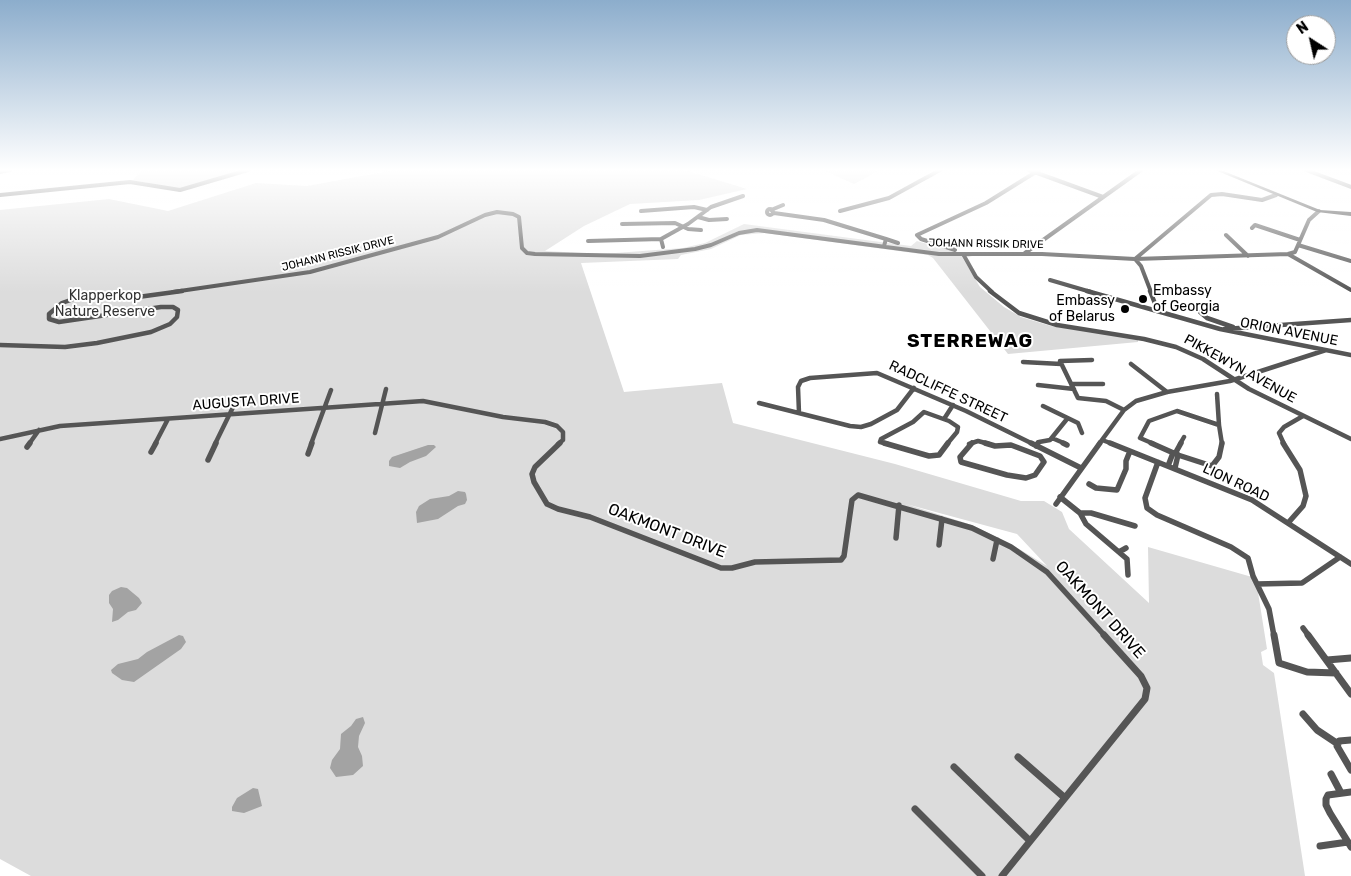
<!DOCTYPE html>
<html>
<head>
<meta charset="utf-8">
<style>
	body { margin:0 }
	#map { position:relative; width:1351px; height:876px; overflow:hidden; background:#fff; font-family:Rubik,sans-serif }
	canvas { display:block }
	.north { position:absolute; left:1286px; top:15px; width:50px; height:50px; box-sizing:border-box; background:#fff; border:1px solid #999; border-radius:50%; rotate:325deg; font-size:14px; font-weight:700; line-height:20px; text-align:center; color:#000 }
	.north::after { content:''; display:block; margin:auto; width:18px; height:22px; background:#000; clip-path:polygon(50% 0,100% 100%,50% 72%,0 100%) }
</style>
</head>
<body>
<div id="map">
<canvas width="1351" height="876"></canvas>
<div class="north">N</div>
</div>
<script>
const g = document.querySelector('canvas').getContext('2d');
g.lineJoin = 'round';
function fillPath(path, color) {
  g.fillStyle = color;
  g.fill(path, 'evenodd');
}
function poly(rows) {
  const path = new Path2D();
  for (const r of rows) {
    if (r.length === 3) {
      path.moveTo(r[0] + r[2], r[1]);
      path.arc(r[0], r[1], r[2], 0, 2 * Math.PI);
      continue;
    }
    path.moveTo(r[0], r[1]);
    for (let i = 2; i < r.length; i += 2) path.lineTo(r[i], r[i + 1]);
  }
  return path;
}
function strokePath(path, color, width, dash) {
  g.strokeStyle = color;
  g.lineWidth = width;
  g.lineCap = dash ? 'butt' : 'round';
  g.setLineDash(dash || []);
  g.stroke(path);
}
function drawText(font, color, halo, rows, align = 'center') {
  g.font = font + ' Rubik,sans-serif';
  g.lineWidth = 4;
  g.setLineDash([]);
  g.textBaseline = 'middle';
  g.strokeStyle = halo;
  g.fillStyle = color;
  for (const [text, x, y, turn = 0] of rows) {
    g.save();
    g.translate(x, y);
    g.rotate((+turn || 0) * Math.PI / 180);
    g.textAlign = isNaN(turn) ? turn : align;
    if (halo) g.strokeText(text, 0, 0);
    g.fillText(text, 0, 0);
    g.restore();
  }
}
const green = poly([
	[142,170,248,170,183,190,133,180],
	[394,170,685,170,747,189,699,200,630,204,584,226,545,251,602,254,683,248,705,243,744,224,911,246,917,241,972,257,962,257,980,287,1004,307,1021,317,1051,326,1138,339,1138,342,1008,354,933,258,928,255,765,233,741,235,711,249,681,255,678,259,581,263,624,392,722,383,733,423,895,464,1021,501,1044,501,1062,512,1069,529,1149,603,1148,547,1252,577,1257,586,1267,649,1261,652,1263,665,1274,673,1305,876,31,876,0,859,0,210,109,199,168,211,256,183,307,186],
	[906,504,1017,534,1047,566,1011,544,972,525],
	[823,170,880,170,854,184]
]);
const water = poly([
	[428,445,434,445,436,447,426,456,410,462,400,468,389,466,389,461,392,457],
	[458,491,465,492,466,494,467,500,465,504,458,506,438,519,417,523,416,512,419,506,430,499,449,496],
	[121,587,127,588,139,598,142,603,136,610,128,612,118,620,112,622,113,609,109,603,109,595,112,591],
	[179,635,183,636,186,642,181,649,134,682,122,680,112,673,111,670,118,664,138,659,147,652],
	[363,717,365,723,359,736,358,747,362,756,363,766,353,775,336,777,330,768,332,760,340,749,341,734,351,726,356,719],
	[253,788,258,789,262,806,244,813,232,811,232,807,237,798]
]);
const streetFar3 = poly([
	[1029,170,1103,197],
	[1306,170,1351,187],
	[0,172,10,170],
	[0,195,130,182,180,190,248,170],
	[770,212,3],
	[771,210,783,205],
	[641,211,694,207,707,210],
	[840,211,889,198,940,170],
	[774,213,824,220,886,239,884,246],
	[698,217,709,220,727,219],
	[622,224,675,223,688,229,701,230],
	[1252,228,1255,225,1300,240],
	[1226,235,1248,256],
	[661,239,663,247],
	[886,239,898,243],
	[588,241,661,239,688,224,711,207,743,196],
	[1298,245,1351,261],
	[955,250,921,239,917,235,986,203,1039,170],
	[1025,253,1141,170],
	[963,254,976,277,992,292],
	[1288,254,1351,290],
	[1050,280,1091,292],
	[173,292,310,272,438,237,485,215,497,212,513,214,519,217,522,248,527,253,535,254,640,256,695,249,711,245,739,233,757,230,939,254,1042,254,1135,259,1288,254,1295,252,1309,220,1319,211],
	[1151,292,1141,266,1135,259,1211,195,1222,194,1262,200,1276,195]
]);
const streetFar2 = poly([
	[990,291,1019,313,1057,325,1144,339,1176,347,1203,359,1249,389,1351,439],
	[1087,291,1220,329,1351,355],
	[1150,291,1158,311],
	[1200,312,1207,318,1233,327],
	[1225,329,1351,320],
	[0,345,65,347,97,343,151,332,170,324,177,317,178,310,173,307,161,307,59,322,49,319,49,314,62,303,79,297,138,297,182,291],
	[1092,360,1060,361,1078,398,1106,401,1124,410],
	[1023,362,1061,364],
	[1131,364,1167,392],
	[1071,384,1103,384],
	[1038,385,1074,389],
	[1217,394,1219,425],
	[759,403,850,426,861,427,871,424,897,410,914,388],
	[1043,406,1078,423,1082,433],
	[799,413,798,387,801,381,810,378,877,373,966,411,1033,444],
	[944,419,953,405],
	[1219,425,1222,444],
	[375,433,386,389],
	[1052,438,1066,444],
	[0,439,60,426,423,401,503,417,545,422,557,426,563,432,563,440,558,444],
	[1102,440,1113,444],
	[29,444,39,430],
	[155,444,168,419],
	[215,444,237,399],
	[311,444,331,390],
	[888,444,880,442,881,439,913,422,924,412,949,421,958,427,957,432,947,444],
	[969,444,978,441,989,444],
	[1037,444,1039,442,1050,440,1067,419],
	[1099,444,1124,410,1136,401,1167,392,1230,381,1326,350],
	[1154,444,1140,438,1149,421,1177,411,1219,425],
	[1180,444,1184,437],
	[1284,444,1279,433,1284,427,1303,416]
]);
const streetFar1 = poly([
	[560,443,535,467,532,474,534,482,547,504,558,509,590,517,721,568,732,568,755,562,841,560,844,556,852,500,858,495,972,528,1011,547,1047,572,1105,636],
	[884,443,929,456,939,455,948,443],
	[972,443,960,457,961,462,1007,475,1026,478,1035,475,1044,462,1040,456,1011,445,995,446,985,443],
	[1031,443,1081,468],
	[1063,443,1067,445],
	[1110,443,1252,500,1351,564],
	[1151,443,1178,455,1212,466,1219,457,1222,443],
	[1283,443,1300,470,1306,496,1303,506,1288,523],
	[1036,446,1038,443],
	[27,447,30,443],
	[151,452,156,443],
	[308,454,312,443],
	[208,460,216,443],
	[1158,462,1145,498,1147,508,1157,515,1231,547,1248,558,1253,576,1269,609,1274,636],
	[1168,466,1173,453,1176,452,1181,443],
	[1175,468,1178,455,1176,452],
	[1089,484,1096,488,1117,490,1126,469,1126,461,1130,451],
	[1060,497,1080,513,1086,524,1127,559,1128,575],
	[1056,504,1100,443],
	[1080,513,1091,513,1135,526],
	[896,538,899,505],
	[939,545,942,519],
	[1119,552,1126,548],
	[993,559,997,540],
	[1257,584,1302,583,1340,557],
	[1303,628,1309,636]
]);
const street = poly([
	[1274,635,1279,663,1307,672,1336,673],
	[1308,635,1351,694],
	[1327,660,1351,658],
	[1303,714,1317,730,1338,744],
	[1351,740,1339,741,1337,746,1351,770],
	[1018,757,1065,798],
	[954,767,1030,841],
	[1331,774,1341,793],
	[1351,792,1328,795,1326,799,1326,805,1330,813,1351,847],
	[915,809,982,876],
	[1320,846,1348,842],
	[1002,876,1145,699,1147,688,1141,676,1104,635]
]);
const secondary = poly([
	[1215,170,1221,170,1320,210,1351,212,1351,216,1317,212,1215,170]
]);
const markers = [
	[1143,299,5,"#000"],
	[1125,309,5,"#000"]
];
const farStreetnames = [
	["JOHANN RISSIK DRIVE",986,244,1],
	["JOHANN RISSIK DRIVE",338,254,-14]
];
const poiNames = [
	["Embassy",1153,291],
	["of Georgia",1153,307],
	["Embassy",1115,301,"right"],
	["of Belarus",1115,317,"right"]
];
const parkNames = [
	["Klapperkop",105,296],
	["Nature Reserve",105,312]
];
const streetNames = [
	["ORION AVENUE",1289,332,11],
	["PIKKEWYN AVENUE",1240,369,29],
	["RADCLIFFE STREET",948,392,25],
	["AUGUSTA DRIVE",246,402,-4],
	["LION ROAD",1236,483,25]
];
const nearStreetnames = [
	["OAKMONT DRIVE",667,531,21],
	["OAKMONT DRIVE",1100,610,48]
];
const districtNames = [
	["STERREWAG",970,342]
];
fillPath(green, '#dcdcdc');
fillPath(water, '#a3a3a3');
strokePath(streetFar3, '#555', 4);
strokePath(streetFar2, '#555', 4.5);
strokePath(streetFar1, '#555', 5.5);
strokePath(street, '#555', 7);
fillPath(secondary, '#222');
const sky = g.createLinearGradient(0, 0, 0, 293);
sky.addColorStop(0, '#8cadcc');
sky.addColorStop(0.58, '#fff');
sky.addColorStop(1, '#ffffff00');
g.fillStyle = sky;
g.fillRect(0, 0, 1351, 293);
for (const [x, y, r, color] of markers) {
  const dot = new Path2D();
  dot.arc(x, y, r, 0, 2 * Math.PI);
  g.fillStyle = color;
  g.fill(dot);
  strokePath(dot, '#fff', 2);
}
drawText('11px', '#000', '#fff', farStreetnames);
drawText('14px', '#000', '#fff', poiNames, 'left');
drawText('14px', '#333', '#fff', parkNames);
drawText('14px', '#000', '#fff', streetNames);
drawText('16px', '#000', '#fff', nearStreetnames);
g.letterSpacing = '1px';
drawText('bold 19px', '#000', '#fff', districtNames);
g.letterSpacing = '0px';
</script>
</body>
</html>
